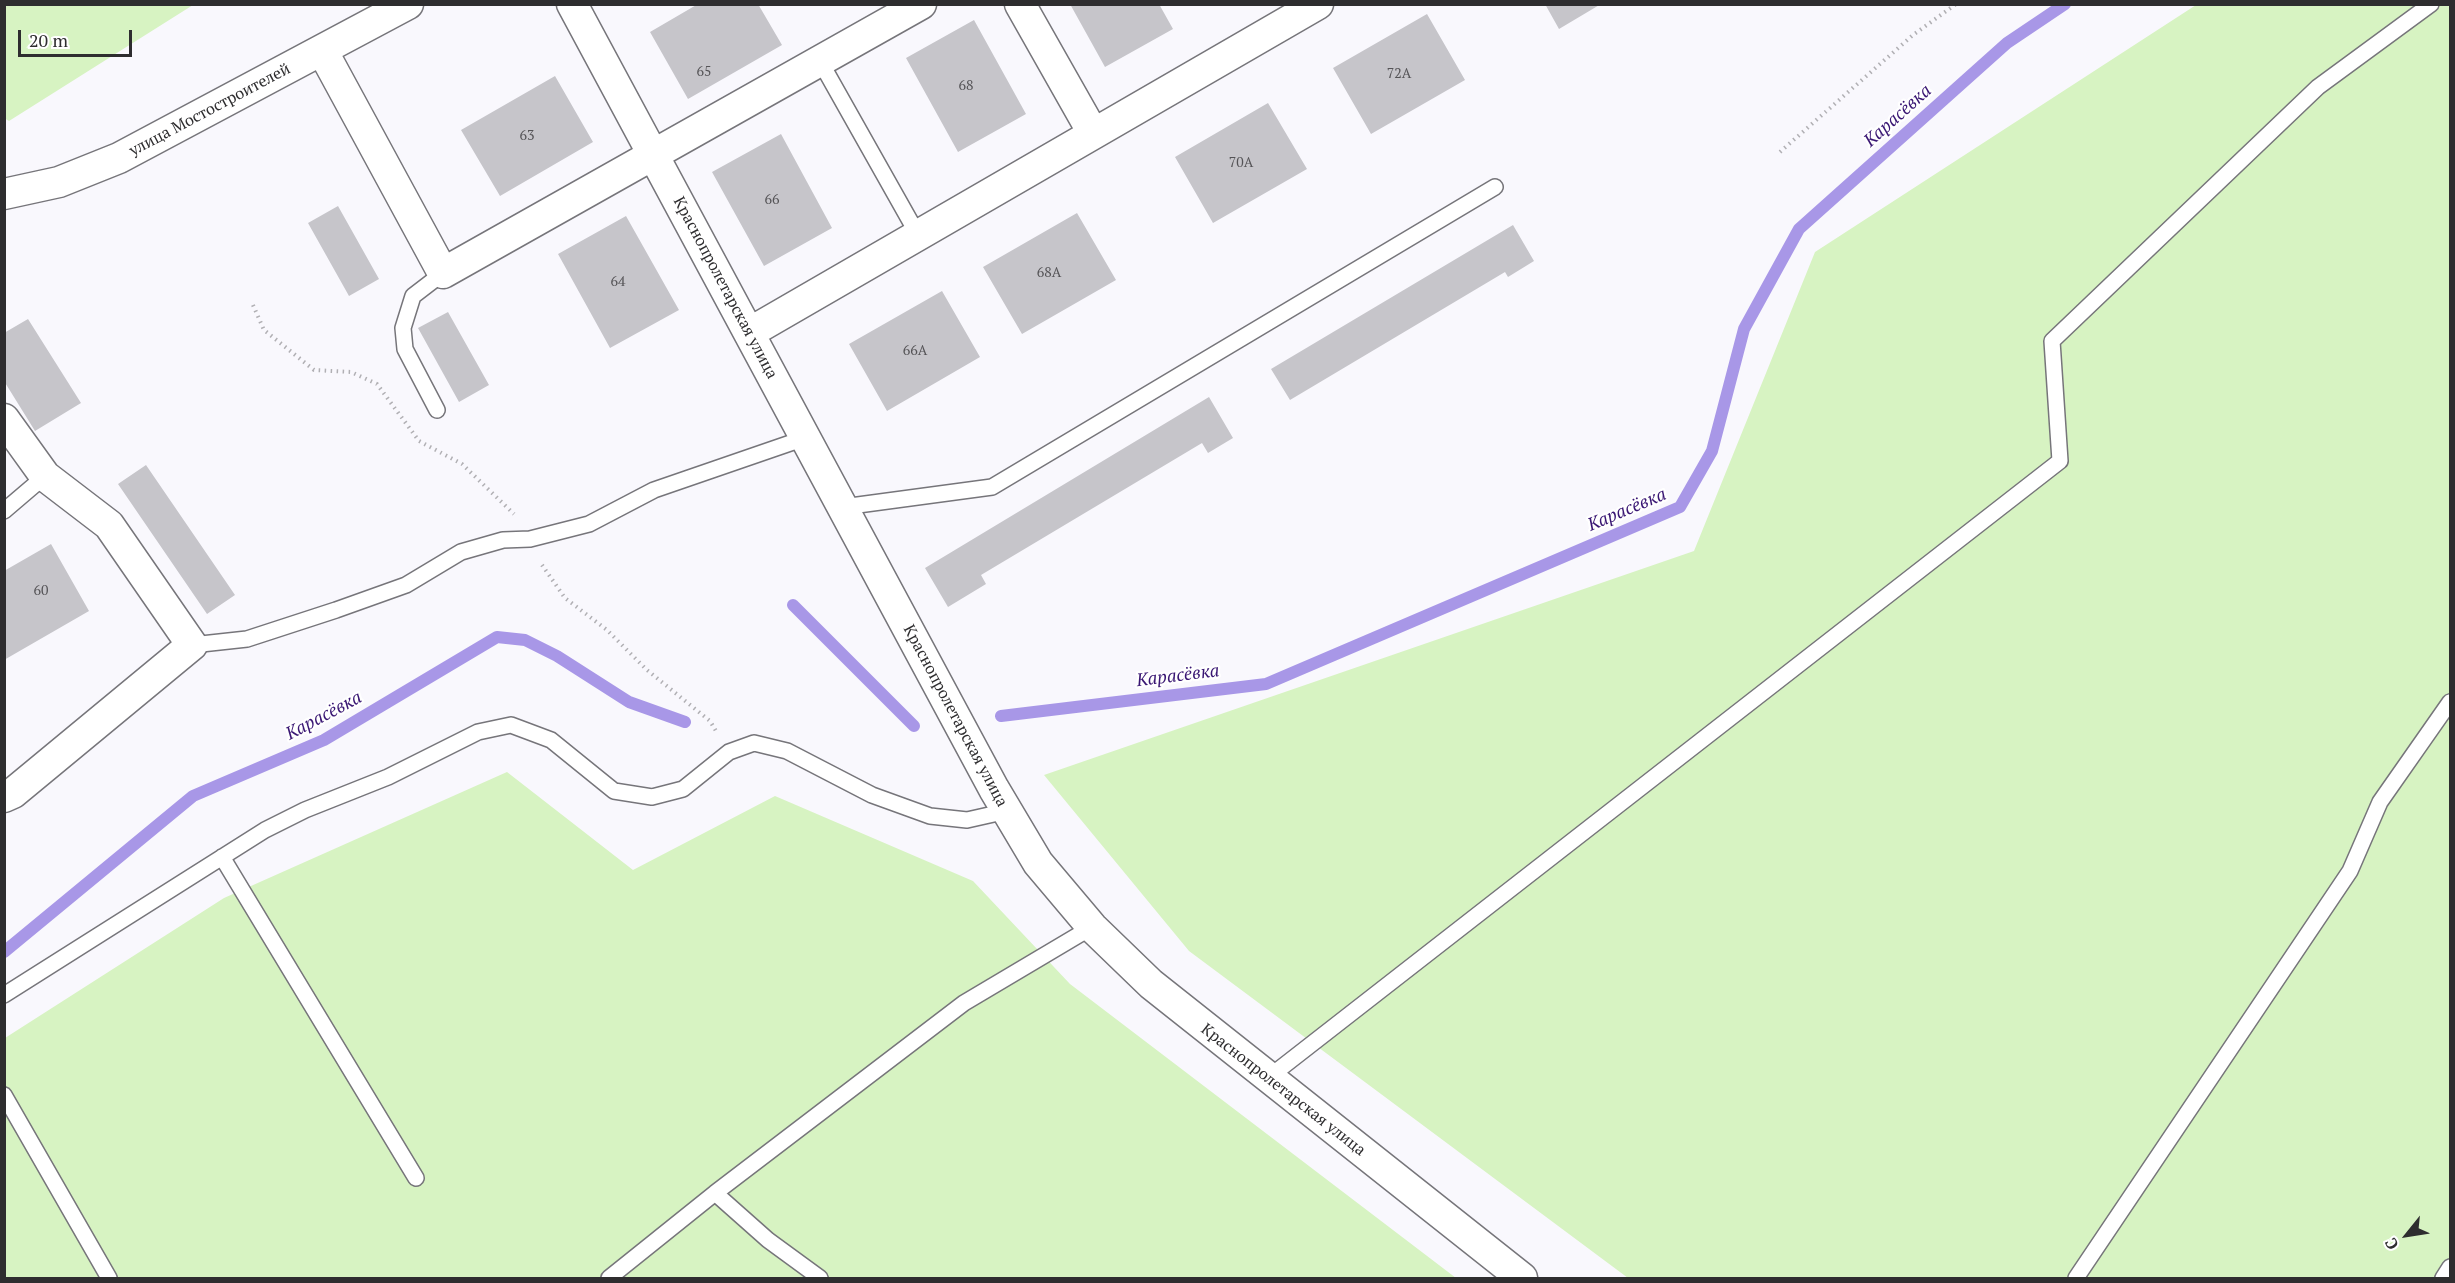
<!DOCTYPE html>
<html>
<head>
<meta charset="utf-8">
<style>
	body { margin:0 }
	#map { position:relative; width:2455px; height:1283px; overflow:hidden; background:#f9f8fd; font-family:"PT Serif",serif }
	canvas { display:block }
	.frame { position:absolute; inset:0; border:6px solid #2e2d2f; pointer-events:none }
	.north { position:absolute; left:2377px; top:1205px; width:60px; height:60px; -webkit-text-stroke:4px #fff; paint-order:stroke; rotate:240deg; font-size:16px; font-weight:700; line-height:24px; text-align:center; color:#2e2d2f }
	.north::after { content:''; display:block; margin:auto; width:21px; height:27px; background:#2e2d2f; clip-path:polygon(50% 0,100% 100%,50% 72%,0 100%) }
	.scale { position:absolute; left:18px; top:30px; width:114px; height:27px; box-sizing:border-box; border:3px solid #2e2d2f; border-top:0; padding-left:8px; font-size:18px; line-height:21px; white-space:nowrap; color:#2e2d2f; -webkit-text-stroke:4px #fff; paint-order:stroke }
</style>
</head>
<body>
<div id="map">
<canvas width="2455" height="1283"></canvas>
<div class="frame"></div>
<div class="north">С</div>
<div class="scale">20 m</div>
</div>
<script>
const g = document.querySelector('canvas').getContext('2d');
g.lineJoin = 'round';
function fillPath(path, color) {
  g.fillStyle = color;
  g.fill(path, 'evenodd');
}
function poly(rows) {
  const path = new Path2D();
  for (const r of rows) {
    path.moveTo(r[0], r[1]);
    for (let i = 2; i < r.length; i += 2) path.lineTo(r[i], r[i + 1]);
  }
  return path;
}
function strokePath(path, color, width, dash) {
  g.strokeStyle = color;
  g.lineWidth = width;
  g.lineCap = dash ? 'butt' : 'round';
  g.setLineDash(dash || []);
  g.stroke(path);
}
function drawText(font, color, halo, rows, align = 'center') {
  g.font = font + ' "PT Serif",serif';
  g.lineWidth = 4.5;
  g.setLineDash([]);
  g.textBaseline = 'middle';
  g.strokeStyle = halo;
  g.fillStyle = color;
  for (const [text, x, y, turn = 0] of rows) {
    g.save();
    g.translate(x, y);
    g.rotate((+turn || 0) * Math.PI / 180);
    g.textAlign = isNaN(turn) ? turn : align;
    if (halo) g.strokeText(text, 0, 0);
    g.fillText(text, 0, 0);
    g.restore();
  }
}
const green = poly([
	[4,5,5,4,193,5,9,121,4,118],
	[2196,5,2450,5,2450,1278,1628,1278,1189,951,1044,775,1694,551,1815,252],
	[507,772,633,870,775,796,973,881,1070,984,1456,1278,5,1278,5,1038,224,898]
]);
const stream = poly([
	[793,605,914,726],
	[1001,716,1266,684,1680,507,1712,451,1744,329,1799,229,2007,43,2065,4],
	[4,952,193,796,324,740,497,637,525,640,557,656,629,702,685,722]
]);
const building = poly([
	[698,4,758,4,782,45,688,99,650,32],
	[1070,4,1159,4,1173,29,1105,67],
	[1545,4,1601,4,1559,29],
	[1427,14,1465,80,1371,134,1333,68],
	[974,20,1026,114,958,152,906,58],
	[555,76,593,142,500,196,461,130],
	[1268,103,1307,169,1213,223,1175,157],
	[781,134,832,228,764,266,712,172],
	[338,206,379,279,349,296,308,223],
	[1077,213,1116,280,1022,334,983,267],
	[626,216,679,310,610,348,558,254],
	[1513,225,1534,261,1508,277,1505,272,1290,400,1271,369],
	[942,291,980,357,887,411,849,344],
	[448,312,489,385,459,402,418,328],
	[28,319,81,403,35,431,4,381,4,333],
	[1209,397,1233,438,1208,453,1202,443,981,575,986,584,948,607,925,568],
	[146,465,235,595,207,614,118,484],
	[51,544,89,611,4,660,4,571]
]);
const path = poly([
	[1780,152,1913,35,1956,4],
	[253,305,264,330,314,370,351,372,377,384,419,441,462,464,514,514],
	[542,565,565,598,607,630,647,670,710,721,716,731]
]);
const lane = poly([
	[820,61,918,235],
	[437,410,405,349,403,328,413,296,443,273],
	[843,507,992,487,1495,187],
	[4,511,45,476],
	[192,645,247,639,336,610,406,585,461,552,503,540,530,539,589,524,654,490,805,438],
	[222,857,416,1178],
	[4,995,265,830,305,810,388,777,478,732,511,725,551,740,614,791,652,797,683,789,729,752,754,743,787,751,872,795,930,816,967,820,1007,811],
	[1268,1078,2060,461,2052,341,2318,87,2431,4],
	[4,1095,109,1278],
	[715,1193,768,1240,820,1278],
	[609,1278,715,1193,964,1003,1092,927],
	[2076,1278,2350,871,2380,802,2450,702],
	[2443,1278,2450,1267]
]);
const street = poly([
	[572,4,994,789,1038,863,1092,927,1151,984,1522,1278],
	[1020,4,1093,133],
	[322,50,443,273,921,4],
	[4,194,59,182,119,158,408,4],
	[749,333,1318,4],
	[4,419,45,476,109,525,192,645,13,793,4,797]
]);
const numberNames = [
	["65",704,72],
	["72А",1399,74],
	["68",966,86],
	["63",527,136],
	["70А",1241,163],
	["66",772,200],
	["68А",1049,273],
	["64",618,282],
	["66А",915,351],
	["60",41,591]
];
const streetNames = [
	["улица Мостостроителей",210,110,-28],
	["Краснопролетарская улица",725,288,62],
	["Краснопролетарская улица",955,716,62],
	["Краснопролетарская улица",1283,1090,38]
];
const waterNames = [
	["Карасёвка",1898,116,-42],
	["Карасёвка",1627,510,-23],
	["Карасёвка",1178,676,-7],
	["Карасёвка",324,716,-28]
];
fillPath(green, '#d7f3c2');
strokePath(stream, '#a897e7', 12);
fillPath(building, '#c6c5ca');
strokePath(lane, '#76757a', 18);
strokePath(street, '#76757a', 33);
strokePath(path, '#b1b0b4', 4, [1.5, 4.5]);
strokePath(lane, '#fff', 15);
strokePath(street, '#fff', 30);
drawText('14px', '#545356', null, numberNames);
drawText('16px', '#2e2d2f', '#fff', streetNames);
drawText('italic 18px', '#391673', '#fff', waterNames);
</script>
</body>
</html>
